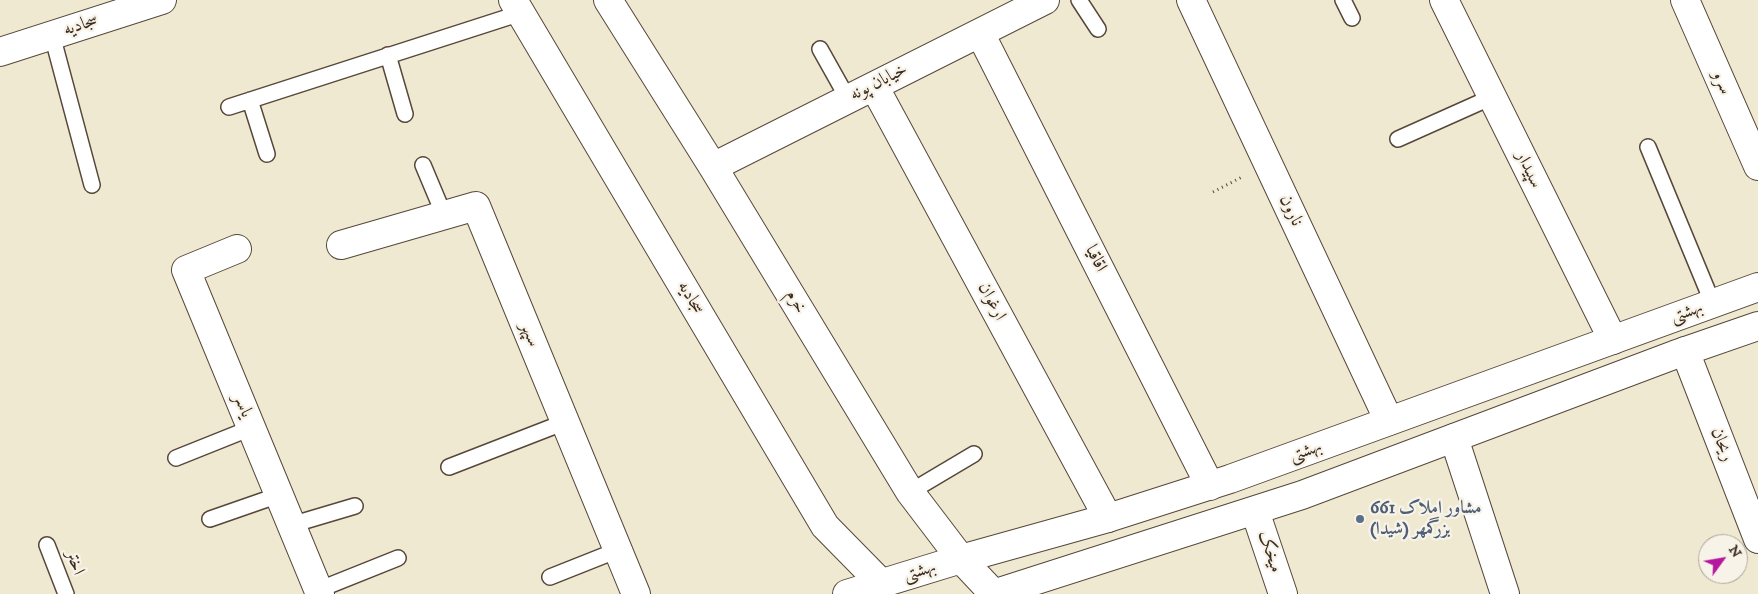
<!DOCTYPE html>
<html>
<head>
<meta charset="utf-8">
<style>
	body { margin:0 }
	#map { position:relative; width:1758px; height:594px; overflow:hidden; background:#efe9d1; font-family:"IM FELL DW Pica",serif }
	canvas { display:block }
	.north { position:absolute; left:1698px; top:534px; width:50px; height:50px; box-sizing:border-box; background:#f7f3e8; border:1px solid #aca397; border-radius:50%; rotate:58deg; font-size:14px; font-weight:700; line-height:20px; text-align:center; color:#3b2a1e }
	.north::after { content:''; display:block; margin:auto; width:18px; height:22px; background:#b5179e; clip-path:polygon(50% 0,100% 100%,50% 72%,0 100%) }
</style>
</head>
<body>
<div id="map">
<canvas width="1758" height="594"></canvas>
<div class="north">N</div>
</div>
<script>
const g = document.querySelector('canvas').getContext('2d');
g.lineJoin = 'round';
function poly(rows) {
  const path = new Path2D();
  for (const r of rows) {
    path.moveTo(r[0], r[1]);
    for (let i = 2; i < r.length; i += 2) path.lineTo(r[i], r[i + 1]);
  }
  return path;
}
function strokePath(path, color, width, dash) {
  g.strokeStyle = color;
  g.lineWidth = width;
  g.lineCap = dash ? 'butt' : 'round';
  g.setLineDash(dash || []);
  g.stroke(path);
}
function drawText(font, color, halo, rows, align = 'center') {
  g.font = font + ' "IM FELL DW Pica",Amiri,serif';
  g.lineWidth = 4.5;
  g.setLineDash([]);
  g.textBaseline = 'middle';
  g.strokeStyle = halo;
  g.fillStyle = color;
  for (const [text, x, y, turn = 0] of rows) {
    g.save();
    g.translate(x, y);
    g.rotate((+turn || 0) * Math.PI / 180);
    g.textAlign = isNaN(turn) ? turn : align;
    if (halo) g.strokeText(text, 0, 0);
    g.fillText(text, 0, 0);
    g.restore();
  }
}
const path = poly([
	[1213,192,1244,176]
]);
const service = poly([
	[1079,0,1098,29],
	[1343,0,1352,18],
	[52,35,92,185],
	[820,49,848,99],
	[388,55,405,114],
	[250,100,267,154],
	[229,107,521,13],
	[1398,139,1492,97],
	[1648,147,1713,304],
	[423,165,444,215],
	[176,458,251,428],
	[449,467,565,422],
	[910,492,974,454],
	[210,519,279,495],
	[291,525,355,506],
	[47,545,66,594],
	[550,577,618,550],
	[318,590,398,558]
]);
const minor = poly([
	[513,0,825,526,881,583],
	[608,0,713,167,910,492,961,559],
	[1191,0,1389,421],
	[1444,0,1613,340],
	[1685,0,1758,166],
	[980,33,1210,486],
	[0,52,162,0],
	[874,86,1108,518],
	[713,167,1045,0],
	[341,245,476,206,636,594],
	[237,249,186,270,320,594],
	[1685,351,1758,539],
	[1454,438,1505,594],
	[1255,511,1283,594]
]);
const tertiary = poly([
	[961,559,994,594],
	[847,594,961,559,1108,518,1230,479,1758,287],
	[993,594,1302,495,1674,355,1758,326]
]);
const markers = [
	[1360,519,5,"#5c6f8a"]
];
const streetNames = [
	["سجادیه",81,26,-18],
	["خیابان پونه",879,83,-27],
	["سرو",1721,83,66],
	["سپیدار",1528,170,64],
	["نارون",1290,211,65],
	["اقاقیا",1095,259,63],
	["سجادیه",690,298,59],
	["خرم",795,302,59],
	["ارغوان",991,302,62],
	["بهشتی",1687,313,-20],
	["سپهر",529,335,68],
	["یاسر",242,406,68],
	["ریحان",1721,445,69],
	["بهشتی",1306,452,-20],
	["میخک",1269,552,72],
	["اختر",74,563,69],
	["بهشتی",920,572,-17]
];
const serviceNames = [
	["مشاور املاک 661",1370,509],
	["بزرگمهر (شیدا)",1370,530]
];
strokePath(service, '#564739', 18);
strokePath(minor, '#564739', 30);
strokePath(tertiary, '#564739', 30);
strokePath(path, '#564739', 3, [1, 4]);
strokePath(service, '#fff', 15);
strokePath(minor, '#fff', 28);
strokePath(tertiary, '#fff', 28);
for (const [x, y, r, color] of markers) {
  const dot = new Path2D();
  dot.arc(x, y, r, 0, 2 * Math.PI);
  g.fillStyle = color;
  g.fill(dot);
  strokePath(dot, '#f7f3e8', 2);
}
drawText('18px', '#3b2a1e', '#f7f3e8', streetNames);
drawText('bold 18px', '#4e5e75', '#f7f3e8', serviceNames, 'left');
</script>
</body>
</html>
